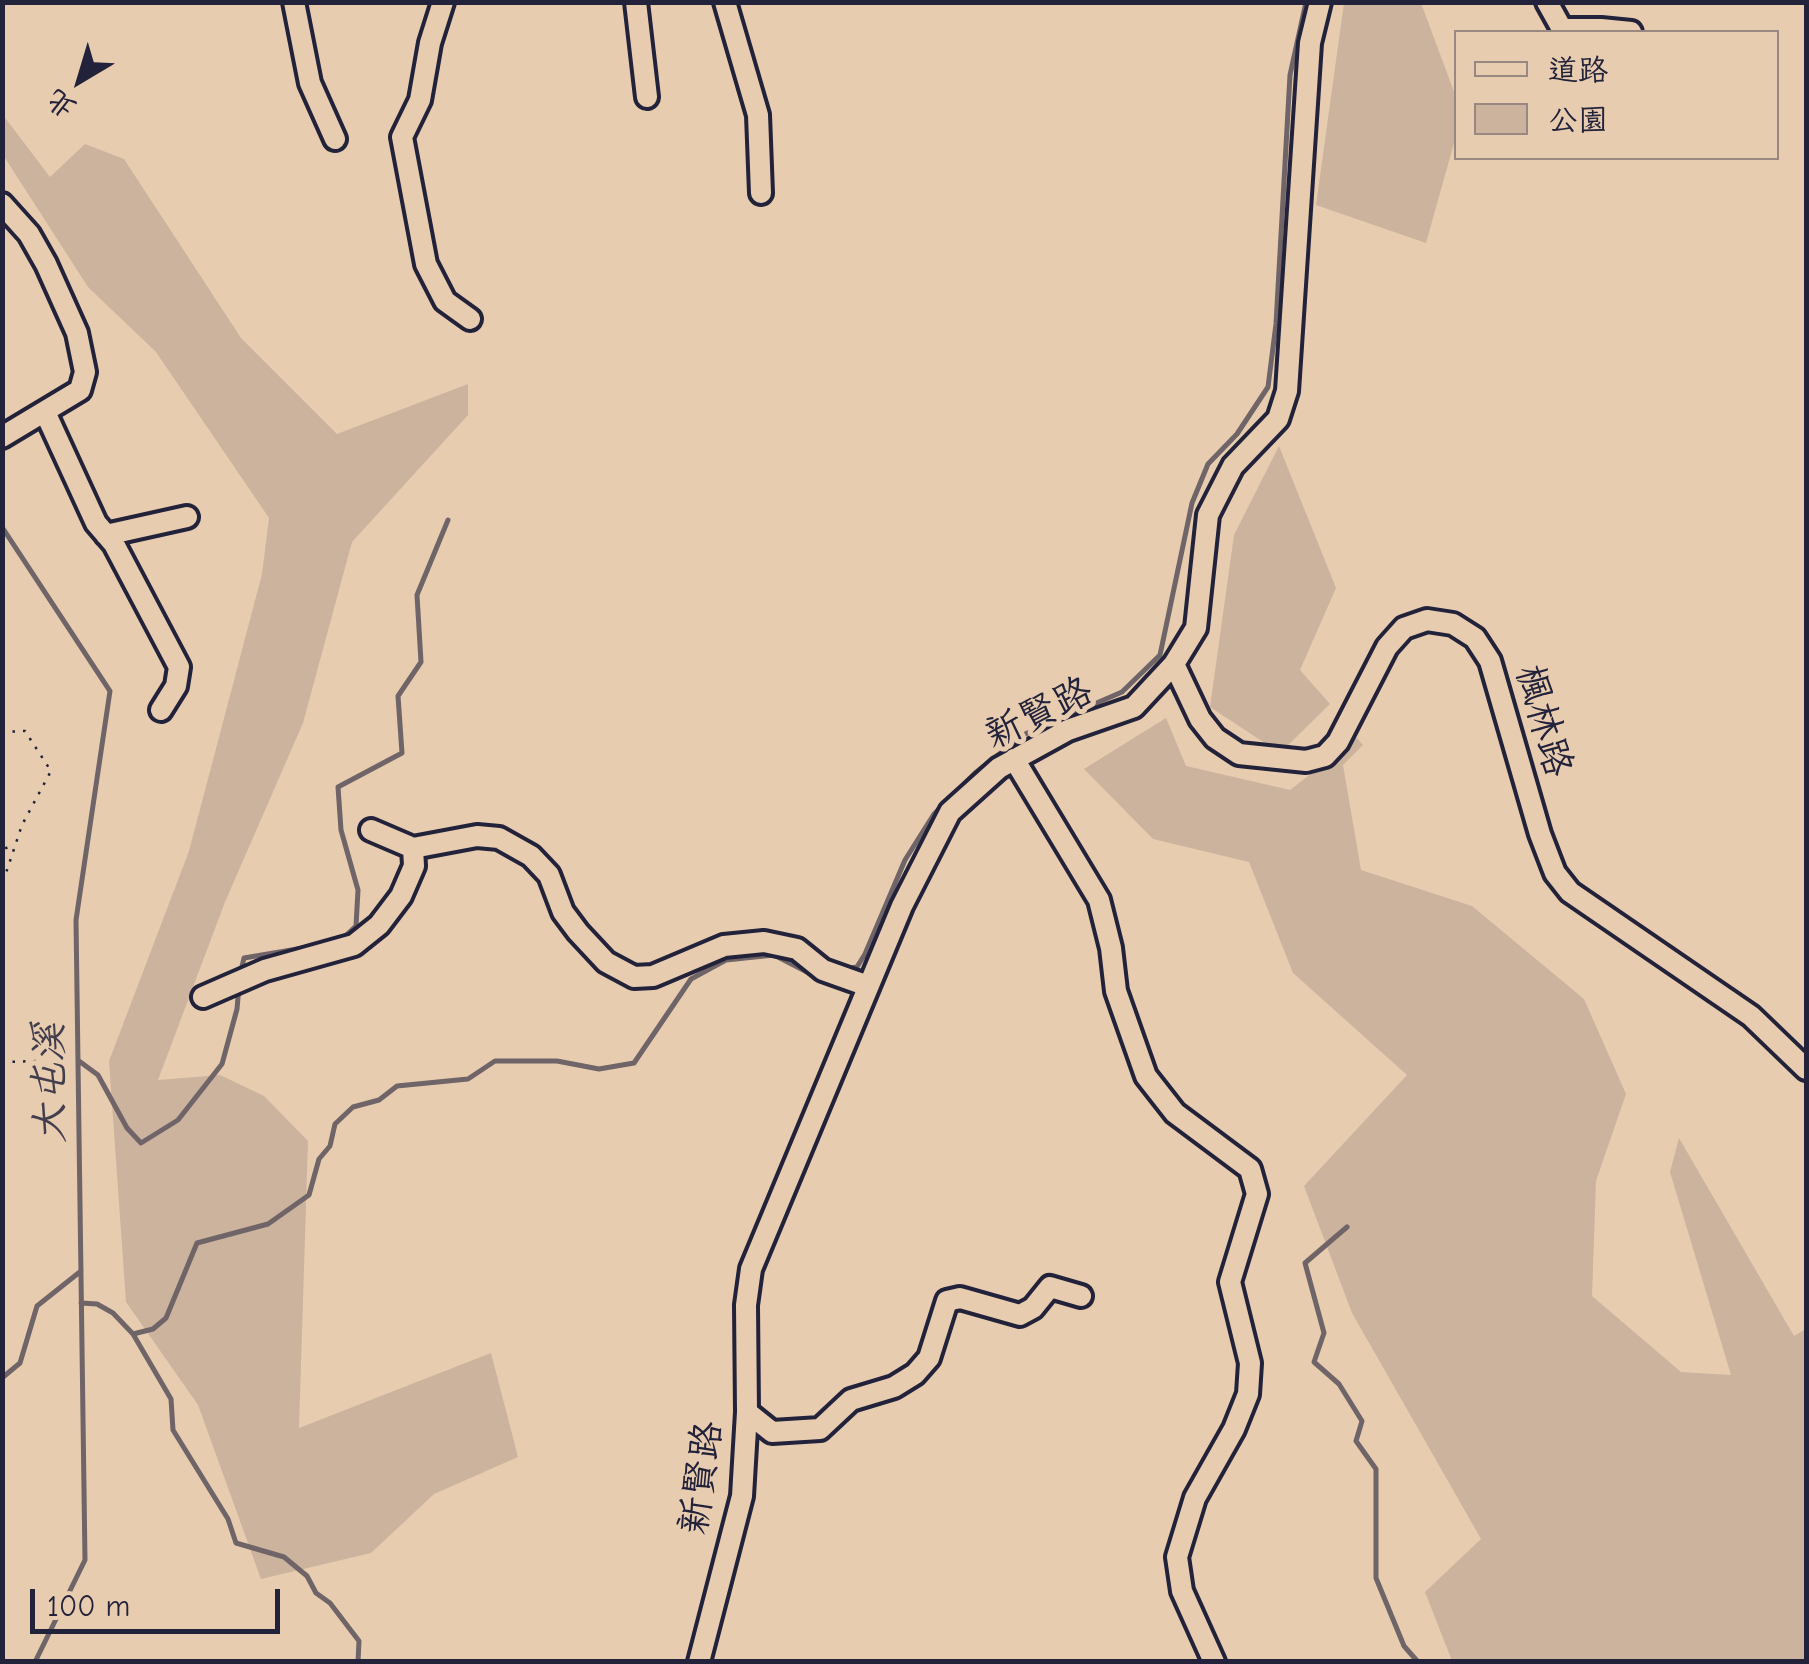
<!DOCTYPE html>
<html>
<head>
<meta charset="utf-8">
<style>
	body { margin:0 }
	#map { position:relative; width:1809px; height:1664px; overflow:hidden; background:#e8ccaf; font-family:"Comic Neue","LXGW WenKai TC",sans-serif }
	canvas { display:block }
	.frame { position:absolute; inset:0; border:5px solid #22223b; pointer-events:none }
	.legend { position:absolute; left:1454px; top:30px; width:325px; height:130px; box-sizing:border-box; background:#e8ccaf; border:2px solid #998881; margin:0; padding:12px 18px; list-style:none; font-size:30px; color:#22223b }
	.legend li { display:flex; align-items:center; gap:20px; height:50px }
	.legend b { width:50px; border:2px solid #998881 }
	.north { position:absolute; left:30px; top:30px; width:100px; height:100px; -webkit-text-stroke:8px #e8ccaf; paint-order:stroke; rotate:218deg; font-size:28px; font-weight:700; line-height:40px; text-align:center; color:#22223b }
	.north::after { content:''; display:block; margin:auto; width:35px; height:45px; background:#22223b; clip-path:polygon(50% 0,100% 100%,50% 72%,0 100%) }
	.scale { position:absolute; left:30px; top:1589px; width:250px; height:45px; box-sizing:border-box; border:5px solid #22223b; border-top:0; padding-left:12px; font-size:30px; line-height:35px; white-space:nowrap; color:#22223b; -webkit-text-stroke:8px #e8ccaf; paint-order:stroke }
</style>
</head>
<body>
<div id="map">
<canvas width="1809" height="1664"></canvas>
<div class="frame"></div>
<ul class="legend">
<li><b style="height:12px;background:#e8ccaf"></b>道路</li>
<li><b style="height:28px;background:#cbb39e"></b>公園</li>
</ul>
<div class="north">北</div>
<div class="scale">100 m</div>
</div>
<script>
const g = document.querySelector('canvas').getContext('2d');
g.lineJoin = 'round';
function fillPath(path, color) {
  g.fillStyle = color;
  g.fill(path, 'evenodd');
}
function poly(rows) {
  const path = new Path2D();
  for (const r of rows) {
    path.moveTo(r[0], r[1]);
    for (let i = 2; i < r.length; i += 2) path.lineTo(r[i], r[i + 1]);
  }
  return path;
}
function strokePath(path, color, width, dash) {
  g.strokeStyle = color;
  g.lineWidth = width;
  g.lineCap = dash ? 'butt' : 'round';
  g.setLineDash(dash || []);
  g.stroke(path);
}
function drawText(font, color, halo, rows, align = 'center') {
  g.font = font + ' "Comic Neue","LXGW WenKai TC",sans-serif';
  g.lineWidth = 10;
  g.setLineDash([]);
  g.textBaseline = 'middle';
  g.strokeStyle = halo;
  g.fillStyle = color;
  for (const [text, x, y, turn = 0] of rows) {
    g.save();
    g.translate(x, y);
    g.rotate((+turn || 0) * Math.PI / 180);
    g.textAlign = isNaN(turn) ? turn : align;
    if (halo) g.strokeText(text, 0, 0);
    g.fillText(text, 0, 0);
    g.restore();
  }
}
const green = poly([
	[1344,3,1421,3,1456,97,1456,136,1426,243,1316,205],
	[3,115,50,177,85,144,124,159,241,338,337,434,468,384,468,415,352,542,303,723,225,902,158,1080,220,1075,264,1096,308,1141,299,1428,491,1353,518,1457,434,1494,371,1553,261,1579,198,1405,126,1302,109,1061,189,851,262,574,269,518,156,352,88,287,5,158],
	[1279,446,1336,588,1300,670,1330,704,1280,753,1210,707,1234,535],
	[1166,718,1186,766,1290,790,1357,738,1363,745,1343,765,1361,870,1472,906,1584,999,1626,1094,1596,1181,1592,1296,1681,1372,1731,1375,1670,1172,1679,1138,1794,1336,1806,1329,1806,1661,1452,1661,1425,1592,1481,1539,1352,1313,1304,1186,1407,1075,1293,973,1249,862,1153,839,1084,769]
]);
const stream = poly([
	[2,527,110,691,76,920,85,1560,35,1662],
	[340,941,356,926,358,890,341,830,338,787,402,753,398,696,421,662,417,595,448,520],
	[850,968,857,967,865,954,905,860,934,814,975,773,1025,734,1122,692,1160,655,1192,503,1208,464,1237,434,1268,387,1276,324,1290,75,1306,2],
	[240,975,244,958,315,946],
	[79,1061,98,1075,127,1128,141,1143,178,1120,222,1064,237,1009,239,986],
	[1347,1227,1305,1263,1324,1333,1314,1362,1339,1384,1362,1421,1356,1441,1376,1469,1376,1578,1404,1646,1418,1662],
	[81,1303,97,1304,113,1313,133,1334,153,1329,166,1318,197,1243,268,1224,309,1195,319,1159,330,1146,335,1124,353,1107,379,1100,397,1086,468,1079,495,1061,557,1061,599,1069,634,1063,691,979,726,960,774,955,809,973],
	[133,1334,171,1399,173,1430,228,1519,236,1543,284,1557,307,1576,316,1593,330,1603,359,1641,358,1662],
	[2,1378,20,1363,37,1306,81,1271]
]);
const path = poly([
	[2,732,25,731,51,771,22,825,2,885],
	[2,837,9,855],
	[2,1062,39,1061]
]);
const minor = poly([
	[294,2,310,83,335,139],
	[443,2,430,43,420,100,402,137,426,264,445,301,470,319],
	[636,2,647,97],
	[725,2,758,115,761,193],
	[1547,2,1562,29,1601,29,1631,32],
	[2,204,29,234,46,264,77,333,85,372,80,390,2,437],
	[45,412,96,523,114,544,179,667,176,686,161,710],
	[106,535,187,517],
	[1174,664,1200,719,1215,738,1239,754,1306,761,1325,756,1338,742,1387,647,1404,628,1427,620,1453,624,1475,638,1490,661,1540,834,1555,873,1570,892,1751,1016,1806,1069],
	[1014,759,1099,900,1111,948,1116,991,1146,1076,1175,1113,1250,1169,1257,1194,1230,1282,1250,1363,1248,1394,1234,1429,1195,1498,1177,1557,1182,1591,1214,1662],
	[371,830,413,848,477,836,499,838,531,856,549,875,563,912,578,932,606,962,634,977,653,976,724,946,764,942,797,949,823,970,868,986],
	[203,997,265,970,354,945,379,925,401,896,414,866,413,848],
	[747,1412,772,1432,820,1429,851,1400,894,1387,915,1374,929,1358,947,1301,960,1298,1020,1315,1033,1308,1050,1287,1081,1296],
	[699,1662,742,1496,747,1412,746,1305,751,1269,902,906,950,812,999,768,1068,730,1134,707,1174,664,1196,628,1208,515,1233,466,1278,419,1287,391,1310,43,1320,2]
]);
const streetNames = [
	["新賢路",1039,714,-26],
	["楓林路",1543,721,74],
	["新賢路",702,1478,-82]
];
const waterNames = [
	["大屯溪",51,1083,-91]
];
fillPath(green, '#cbb39e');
strokePath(stream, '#6f6467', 5);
strokePath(minor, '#22223b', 28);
strokePath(path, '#22223b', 2.5, [2.5, 8]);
strokePath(minor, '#e8ccaf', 20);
drawText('38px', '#22223b', '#e8ccaf', streetNames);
drawText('italic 40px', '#423e4e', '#e8ccaf', waterNames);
</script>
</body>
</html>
